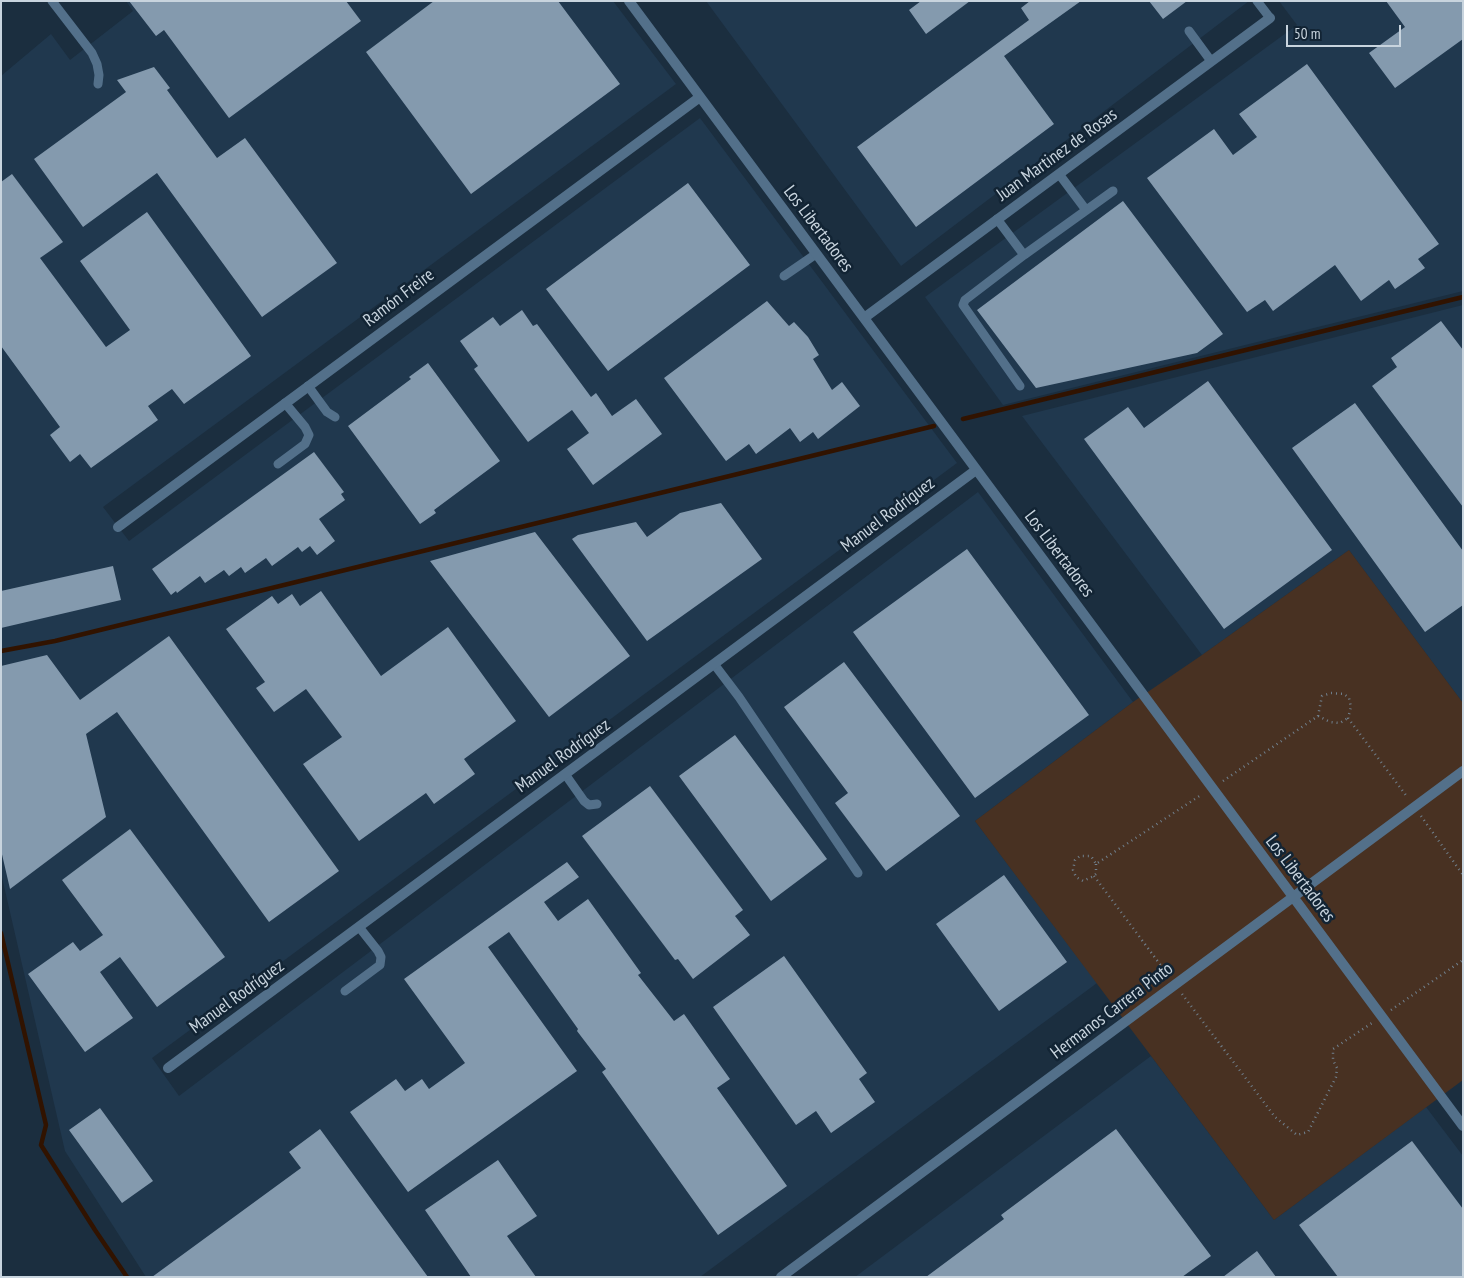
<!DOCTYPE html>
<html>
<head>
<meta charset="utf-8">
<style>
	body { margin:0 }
	#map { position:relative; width:1464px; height:1278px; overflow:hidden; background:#1b2e3f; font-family:"PT Sans Narrow",sans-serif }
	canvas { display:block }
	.frame { position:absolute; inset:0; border:2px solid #c8d4de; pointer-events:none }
	.scale { position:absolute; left:1286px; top:25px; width:115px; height:22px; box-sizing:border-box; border:2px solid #c8d4de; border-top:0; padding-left:6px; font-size:15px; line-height:18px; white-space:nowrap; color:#c8d4de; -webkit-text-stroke:4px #122434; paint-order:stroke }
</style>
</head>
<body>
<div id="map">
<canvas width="1464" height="1278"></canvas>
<div class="frame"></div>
<div class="scale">50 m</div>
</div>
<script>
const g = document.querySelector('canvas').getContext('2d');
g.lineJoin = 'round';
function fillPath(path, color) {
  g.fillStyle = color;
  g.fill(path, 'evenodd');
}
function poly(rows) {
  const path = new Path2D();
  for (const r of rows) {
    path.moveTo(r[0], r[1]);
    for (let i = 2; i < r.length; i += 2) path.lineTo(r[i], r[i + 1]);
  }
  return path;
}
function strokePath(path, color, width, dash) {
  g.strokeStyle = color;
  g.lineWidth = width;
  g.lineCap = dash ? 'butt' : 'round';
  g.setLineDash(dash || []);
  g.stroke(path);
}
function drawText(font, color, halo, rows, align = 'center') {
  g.font = font + ' "PT Sans Narrow",sans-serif';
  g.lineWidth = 5;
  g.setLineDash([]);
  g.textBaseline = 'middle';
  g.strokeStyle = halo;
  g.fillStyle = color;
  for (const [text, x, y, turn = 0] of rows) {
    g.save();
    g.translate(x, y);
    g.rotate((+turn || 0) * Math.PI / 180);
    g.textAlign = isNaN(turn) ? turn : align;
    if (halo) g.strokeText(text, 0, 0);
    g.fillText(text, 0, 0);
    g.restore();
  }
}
const built = poly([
	[126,1,613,1,676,84,103,507,129,541,700,118,957,463,152,1058,179,1096,978,492,1133,702,975,821,1097,983,700,1277,146,1277,65,1151,1,873,1,76,51,34,70,60,133,11],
	[706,1,1249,1,901,266],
	[1279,1,1463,1,1463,291,1003,405,925,297,1297,25],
	[1463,305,1463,703,1349,550,1202,655,1022,416],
	[1151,1056,1274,1220,1426,1107,1463,1156,1463,1277,855,1277]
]);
const green = poly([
	[1349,550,1463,703,1463,1080,1274,1220,975,821,1133,702,1202,655]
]);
const stream = poly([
	[963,419,1463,297],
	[1,651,55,641,934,426],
	[1,933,46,1125,41,1145,95,1230,127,1277]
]);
const building = poly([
	[129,1,346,1,361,21,229,118,164,30,156,36],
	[434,1,558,1,620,84,471,194,366,52],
	[921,1,970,1,926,34,909,10],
	[1030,1,1081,1,1004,56,1054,124,916,227,857,147,1029,20,1021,8],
	[1149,1,1187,1,1163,19],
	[1386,1,1463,1,1463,39,1395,88,1369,53,1405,27],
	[1307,64,1439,244,1418,259,1425,268,1395,289,1389,280,1361,301,1335,265,1273,311,1265,300,1247,312,1147,178,1214,129,1233,155,1257,137,1239,114],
	[154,67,170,88,167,90,217,158,245,138,337,263,262,317,157,173,83,227,34,159,126,92,117,80],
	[12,174,63,242,40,258,106,347,130,330,80,261,147,212,251,356,184,404,172,389,148,406,158,420,91,468,80,454,70,462,50,435,60,427,1,346,1,182],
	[688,183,750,265,608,371,546,289],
	[1123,201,1223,334,1197,353,1036,388,977,310],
	[767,301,789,326,794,322,808,337,819,355,813,359,832,390,842,382,860,406,818,439,813,432,800,442,790,428,756,454,749,444,726,461,664,378],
	[522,310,533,326,537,324,591,397,596,393,612,416,636,399,662,434,593,485,567,449,589,433,572,410,528,442,474,369,478,366,460,341,493,317,500,326],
	[1441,321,1463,350,1463,507,1372,386,1397,367,1391,358],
	[428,363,500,461,434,510,436,513,420,524,348,426,411,379,409,377],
	[1208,381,1332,550,1224,629,1084,439,1128,407,1144,428],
	[1355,403,1463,551,1463,605,1425,632,1292,448],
	[314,452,344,492,341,494,345,500,319,519,335,541,317,555,310,546,302,552,298,547,272,566,266,558,245,573,241,567,229,576,224,570,205,583,200,576,177,593,176,591,171,595,152,569],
	[721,503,762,559,647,641,572,539,578,535,636,522,647,537,680,513],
	[535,532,630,656,549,717,430,561],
	[967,549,1089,715,975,798,853,632],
	[113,566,121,600,1,628,1,591],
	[321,591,381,676,448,627,516,721,464,759,475,774,434,804,426,793,359,841,303,764,342,737,306,689,274,712,256,688,265,682,226,629,272,596,278,604,292,594,300,606],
	[169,636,339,871,269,922,117,712,86,734,106,817,10,889,1,850,1,666,47,655,80,700],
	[844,662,960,816,886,871,835,803,848,793,784,707],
	[735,735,827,859,771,901,679,776],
	[650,786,743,910,735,916,750,935,693,979,678,959,675,960,582,836],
	[130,829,225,957,157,1007,120,957,100,972,133,1018,85,1052,28,974,73,942,80,951,103,935,62,880],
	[567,862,579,877,544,902,558,921,588,899,641,973,638,975,674,1021,684,1014,730,1079,717,1088,787,1186,718,1235,602,1072,606,1069,577,1031,578,1029,509,932,488,947,577,1071,408,1192,350,1112,396,1079,405,1091,422,1079,429,1089,465,1063,404,979],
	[1004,875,1067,962,999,1011,936,924],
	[784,956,867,1073,859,1079,875,1102,831,1133,816,1111,796,1125,713,1007],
	[100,1108,153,1181,122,1203,69,1130],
	[320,1129,428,1277,152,1277,301,1168,289,1152],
	[1116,1129,1211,1256,1182,1277,926,1277,1004,1219,1001,1215],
	[1412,1141,1463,1209,1463,1277,1338,1277,1299,1225],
	[498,1160,537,1216,507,1236,536,1277,471,1277,425,1210],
	[1257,1251,1276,1277,1223,1277]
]);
const path = poly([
	[1318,716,1330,722,1340,723,1348,718],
	[1223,781,1318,716,1322,696,1331,693,1344,694,1349,698,1351,707,1348,718,1408,798],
	[1421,816,1463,875],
	[1096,864,1096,874,1094,876,1083,881,1076,877,1073,870,1075,860,1080,856,1091,856,1096,864,1201,795],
	[1094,876,1168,975],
	[1182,994,1275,1117,1297,1135,1308,1132,1336,1077,1337,1068,1333,1060,1333,1049,1372,1023],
	[1391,1010,1463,960]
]);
const service = poly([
	[52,1,92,53,97,64,99,75,98,84],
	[1257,1,1270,18],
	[1189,31,1211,61],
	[1059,174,1086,210],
	[997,219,1024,255],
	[784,276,816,254],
	[308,386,327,412,335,417],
	[1020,386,963,305,965,300,1024,255,1113,191],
	[278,464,305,444,309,435,305,427,285,403],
	[714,664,739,697,858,873],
	[565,774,584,801,589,805,597,804],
	[345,991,380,965,381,957,378,951,359,927]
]);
const minor = poly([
	[629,1,1463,1126],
	[864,318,1270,18],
	[118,527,700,97],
	[168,1068,976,470],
	[781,1277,1463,771]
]);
const streetNames = [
	["Juan Martinez de Rosas",1057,155,-36],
	["Los Libertadores",818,229,53],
	["Ramón Freire",399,298,-37],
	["Manuel Rodríguez",888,515,-37],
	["Los Libertadores",1059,554,53],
	["Manuel Rodríguez",563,756,-36],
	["Los Libertadores",1300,879,53],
	["Manuel Rodríguez",237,997,-36],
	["Hermanos Carrera Pinto",1112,1011,-37]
];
fillPath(built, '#20384e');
fillPath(green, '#483122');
strokePath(stream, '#311300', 4.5);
fillPath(building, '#849aae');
strokePath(path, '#71818e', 2.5, [1, 4]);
strokePath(service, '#53708a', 9);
strokePath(minor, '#53708a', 10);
drawText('18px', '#c8d4de', '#122434', streetNames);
</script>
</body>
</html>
